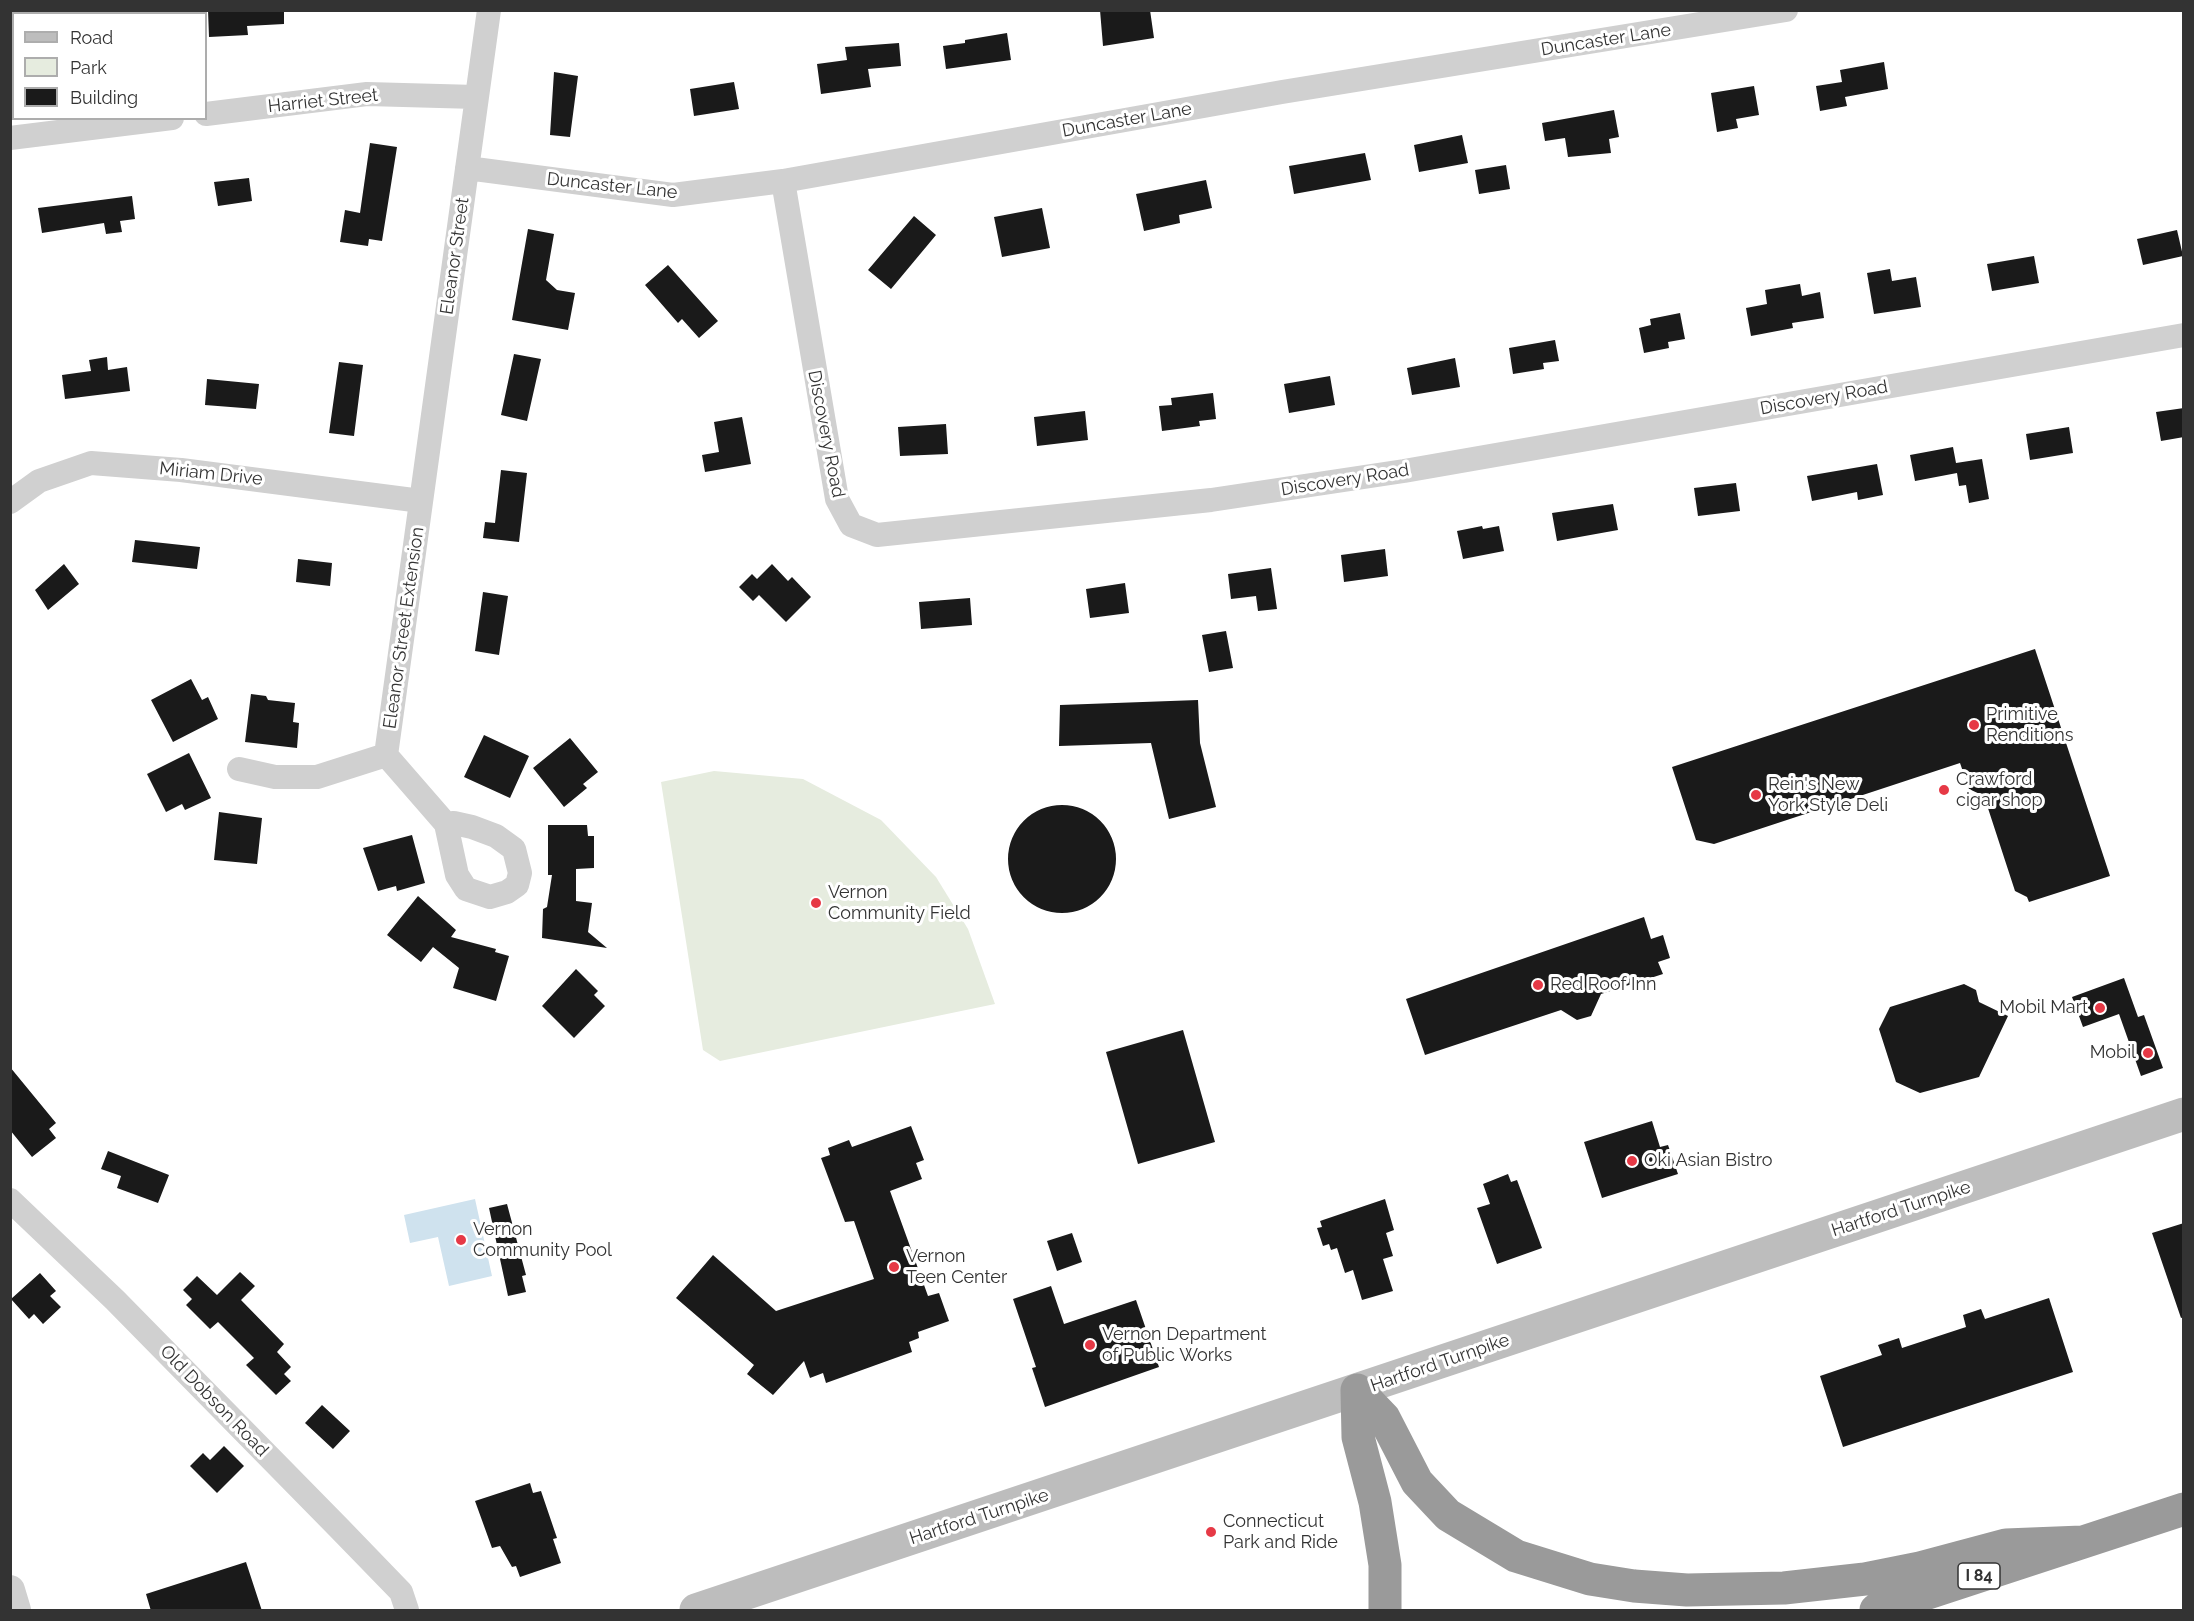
<!DOCTYPE html>
<html>
<head>
<meta charset="utf-8">
<style>
	body { margin:0 }
	#map { position:relative; width:2194px; height:1621px; overflow:hidden; background:#fff; font-family:Raleway,sans-serif }
	canvas { display:block }
	.frame { position:absolute; inset:0; border:12px solid #333; pointer-events:none }
	.legend { position:absolute; left:12px; top:12px; width:195px; height:108px; box-sizing:border-box; background:#fff; border:2px solid #adadad; margin:0; padding:8px 10px; list-style:none; font-size:18px; color:#333 }
	.legend li { display:flex; align-items:center; gap:12px; height:30px }
	.legend b { width:30px; border:2px solid #adadad }
</style>
</head>
<body>
<div id="map">
<canvas width="2194" height="1621"></canvas>
<div class="frame"></div>
<ul class="legend">
<li><b style="height:8px;background:#bdbdbd"></b>Road</li>
<li><b style="height:16px;background:#e6ecdf"></b>Park</li>
<li><b style="height:16px;background:#1a1a1a"></b>Building</li>
</ul>
</div>
<script>
const g = document.querySelector('canvas').getContext('2d');
g.lineJoin = 'round';
function fillPath(path, color) {
  g.fillStyle = color;
  g.fill(path, 'evenodd');
}
function poly(rows) {
  const path = new Path2D();
  for (const r of rows) {
    if (r.length === 3) {
      path.moveTo(r[0] + r[2], r[1]);
      path.arc(r[0], r[1], r[2], 0, 2 * Math.PI);
      continue;
    }
    path.moveTo(r[0], r[1]);
    for (let i = 2; i < r.length; i += 2) path.lineTo(r[i], r[i + 1]);
  }
  return path;
}
function strokePath(path, color, width, dash) {
  g.strokeStyle = color;
  g.lineWidth = width;
  g.lineCap = dash ? 'butt' : 'round';
  g.setLineDash(dash || []);
  g.stroke(path);
}
function drawText(font, color, halo, rows, align = 'center') {
  g.font = font + ' Raleway,sans-serif';
  g.lineWidth = 6;
  g.setLineDash([]);
  g.textBaseline = 'middle';
  g.strokeStyle = halo;
  g.fillStyle = color;
  for (const [text, x, y, turn = 0] of rows) {
    g.save();
    g.translate(x, y);
    g.rotate((+turn || 0) * Math.PI / 180);
    g.textAlign = isNaN(turn) ? turn : align;
    if (halo) g.strokeText(text, 0, 0);
    g.fillText(text, 0, 0);
    g.restore();
  }
}
const green = poly([
	[714,771,803,779,881,820,936,877,968,929,995,1004,720,1061,703,1050,661,782]
]);
const water = poly([
	[475,1199,492,1276,449,1286,438,1237,410,1243,404,1215]
]);
const building = poly([
	[208,10,284,10,284,24,247,26,248,35,209,37],
	[1100,10,1150,10,1154,38,1103,46],
	[1007,33,1011,60,946,69,943,46,965,43,965,40],
	[899,43,901,66,868,69,871,87,821,94,817,64,847,60,845,47],
	[1884,62,1888,89,1845,97,1843,88,1847,106,1820,111,1816,86,1842,82,1840,70],
	[554,72,578,76,570,137,550,135],
	[734,82,739,109,694,116,690,89],
	[1754,86,1759,115,1736,119,1738,128,1717,132,1711,93],
	[1614,110,1619,137,1609,139,1611,153,1568,157,1565,138,1545,141,1542,123],
	[1462,135,1468,163,1419,172,1414,145],
	[370,143,397,147,382,241,369,239,368,246,340,242,345,210,360,213],
	[1365,153,1371,180,1294,194,1289,166],
	[1506,165,1510,189,1479,194,1475,170],
	[249,178,252,201,218,206,214,182],
	[1206,180,1212,208,1179,215,1180,223,1144,231,1136,194],
	[132,196,135,219,120,221,122,232,106,234,104,223,42,233,38,208],
	[1042,208,1050,248,1002,257,994,217],
	[914,216,936,235,891,289,868,270],
	[528,229,554,234,546,280,557,290,575,293,568,330,512,320],
	[2177,230,2183,256,2143,265,2137,239],
	[2034,256,2039,283,1992,291,1987,264],
	[668,265,718,321,699,338,682,319,678,323,645,285],
	[1890,269,1892,281,1916,277,1921,307,1874,314,1867,273],
	[1800,284,1802,296,1820,292,1824,318,1792,323,1793,328,1751,336,1746,308,1767,304,1765,290],
	[1680,313,1685,339,1668,342,1669,348,1644,353,1639,328,1651,325,1650,319],
	[1555,340,1559,361,1543,363,1544,369,1513,374,1509,348],
	[514,354,541,359,527,421,501,415],
	[107,357,108,370,127,367,130,391,65,399,62,375,91,371,89,360],
	[1455,358,1460,387,1412,395,1407,368],
	[339,362,363,365,354,436,329,433],
	[1330,376,1335,405,1289,413,1284,384],
	[207,379,259,384,256,409,205,405],
	[1213,393,1216,419,1199,421,1200,426,1162,431,1159,406,1172,405,1171,398],
	[2184,408,2184,437,2161,441,2156,412],
	[1085,411,1088,440,1037,446,1034,417],
	[742,417,751,464,705,472,702,455,719,452,714,422],
	[946,424,948,454,900,456,898,427],
	[2069,427,2073,453,2030,460,2026,434],
	[1953,447,1956,463,1982,459,1989,499,1969,503,1966,485,1959,486,1957,473,1915,481,1910,455],
	[1877,464,1883,495,1858,500,1857,492,1812,501,1807,476],
	[501,470,527,473,519,542,483,538,485,522,495,523],
	[1736,483,1740,511,1698,516,1694,488],
	[1613,504,1618,530,1557,541,1552,513],
	[1482,526,1483,529,1499,526,1504,551,1463,559,1457,531],
	[135,540,200,547,197,569,132,562],
	[1385,549,1388,576,1344,582,1341,555],
	[298,559,332,563,330,586,296,582],
	[64,564,79,584,48,610,35,590],
	[772,564,788,581,792,577,811,597,786,622,759,595,753,601,739,587,752,574,757,579],
	[1271,568,1277,609,1258,611,1256,596,1231,599,1228,574],
	[1125,583,1129,613,1090,618,1086,589],
	[483,592,508,596,499,655,475,651],
	[970,598,972,625,921,629,919,602],
	[1226,631,1233,668,1209,672,1202,635],
	[2035,649,2110,876,2029,902,2027,897,2015,891,1984,796,1969,789,1960,763,1714,844,1696,840,1672,767],
	[191,679,202,700,208,697,218,719,173,742,151,700],
	[251,694,266,696,268,700,295,703,293,722,299,723,297,748,245,742],
	[1198,700,1200,743,1216,807,1169,819,1151,743,1059,746,1060,705],
	[484,735,529,756,510,798,464,777],
	[570,738,598,772,583,784,587,788,564,807,533,768],
	[189,753,211,798,185,810,182,804,166,812,147,774],
	[1062,859,54],
	[219,812,262,818,257,864,214,860],
	[548,825,587,825,588,836,594,836,594,868,576,869,576,901,592,903,588,932,607,948,542,938,543,909,547,907,552,875,548,875],
	[412,835,425,883,397,891,396,886,378,891,363,848],
	[418,896,456,930,451,937,496,949,495,952,509,956,496,1001,453,988,459,968,433,947,421,962,387,935],
	[1644,917,1651,939,1663,935,1670,958,1658,962,1663,974,1601,994,1591,1016,1577,1020,1561,1010,1425,1055,1406,999],
	[576,969,598,991,594,995,605,1006,574,1038,542,1006],
	[2124,978,2138,1017,2144,1015,2163,1068,2141,1076,2119,1014,2083,1027,2072,997],
	[1964,984,1976,990,1979,1002,2008,1016,1979,1077,1920,1093,1896,1082,1879,1029,1890,1007],
	[1183,1030,1215,1142,1138,1164,1106,1052],
	[10,1067,56,1123,49,1129,56,1138,32,1157,10,1130],
	[1652,1121,1660,1147,1668,1145,1678,1174,1602,1198,1584,1142],
	[911,1126,924,1160,916,1163,922,1179,890,1191,928,1296,939,1293,949,1321,918,1332,919,1338,909,1342,912,1352,826,1383,823,1373,810,1378,804,1361,773,1395,747,1374,754,1365,676,1298,713,1255,776,1311,874,1279,854,1221,845,1222,821,1158,830,1155,828,1148,849,1140,852,1147],
	[108,1151,169,1175,158,1203,117,1188,121,1176,101,1169],
	[1508,1174,1511,1182,1517,1180,1542,1248,1497,1264,1477,1208,1490,1204,1483,1184],
	[1385,1199,1394,1230,1386,1233,1393,1256,1383,1259,1393,1291,1362,1300,1353,1270,1345,1273,1337,1248,1331,1250,1329,1244,1323,1246,1317,1228,1322,1227,1320,1221],
	[507,1204,526,1275,522,1276,526,1292,508,1296,489,1208],
	[2184,1223,2184,1317,2181,1318,2152,1233],
	[1072,1233,1082,1262,1057,1271,1047,1241],
	[240,1272,255,1286,241,1300,284,1344,277,1352,291,1367,284,1374,291,1381,276,1395,246,1365,254,1358,218,1322,210,1329,186,1305,192,1299,183,1290,197,1276,217,1295],
	[40,1273,56,1291,50,1296,61,1307,43,1324,34,1314,29,1319,11,1299],
	[1051,1286,1064,1324,1136,1300,1159,1367,1045,1407,1032,1368,1036,1367,1013,1299],
	[2049,1298,2073,1372,1843,1447,1820,1376,1882,1355,1878,1345,1899,1338,1902,1348,1966,1327,1963,1315,1981,1309,1985,1319],
	[322,1405,350,1431,333,1449,305,1423],
	[224,1446,244,1466,217,1493,190,1466,203,1453,210,1460],
	[530,1483,533,1493,541,1491,557,1538,553,1539,561,1563,520,1577,516,1566,512,1567,500,1546,492,1548,475,1501],
	[246,1562,262,1611,151,1611,146,1594]
]);
const minor = poly([
	[206,114,367,94,476,97],
	[10,138,172,118],
	[467,168,673,195,783,181,1282,92,1786,10],
	[783,181,837,499,851,525,877,535,1211,500,1404,471,2184,335],
	[10,502,39,481,91,463,181,470,421,501],
	[239,769,275,777,317,777,386,755],
	[446,824,454,823,472,827,496,836,514,849,520,873,517,885,507,892,490,897,466,889,457,875,446,824,386,755,489,10],
	[10,1200,115,1300,339,1528,401,1592,407,1610]
]);
const tertiary = poly([
	[10,1590,16,1610]
]);
const secondary = poly([
	[696,1610,2184,1114]
]);
const motorway = poly([
	[1357,1390,1384,1418,1417,1482,1448,1515,1516,1556,1590,1579,1634,1586,1687,1590,1784,1588,1865,1579,1920,1568,2006,1545,2082,1542],
	[1357,1390,1358,1437,1375,1502,1385,1565,1385,1610],
	[1876,1610,2184,1509]
]);
const markers = [
	[1974,725,6,"#e63946"],
	[1944,790,6,"#e63946"],
	[1756,795,6,"#e63946"],
	[816,903,6,"#e63946"],
	[1538,985,6,"#e63946"],
	[2100,1008,6,"#e63946"],
	[2148,1053,6,"#e63946"],
	[1632,1161,6,"#e63946"],
	[461,1240,6,"#e63946"],
	[894,1267,6,"#e63946"],
	[1090,1345,6,"#e63946"],
	[1211,1532,6,"#e63946"]
];
const shields = [
	[1979,1576,42]
];
const shieldNames = [
	["I 84",1979,1576]
];
const streetNames = [
	["Duncaster Lane",1606,40,-9],
	["Harriet Street",323,101,-6],
	["Duncaster Lane",1127,120,-10],
	["Duncaster Lane",612,186,6],
	["Eleanor Street",455,256,-82],
	["Discovery Road",1824,398,-10],
	["Discovery Road",826,434,79],
	["Miriam Drive",211,474,6],
	["Discovery Road",1345,480,-9],
	["Eleanor Street Extension",404,628,-82],
	["Hartford Turnpike",1901,1209,-18],
	["Hartford Turnpike",1440,1363,-19],
	["Old Dobson Road",214,1401,46],
	["Hartford Turnpike",979,1517,-18]
];
const poiNames = [
	["Primitive",1986,715],
	["Renditions",1986,736],
	["Crawford",1956,780],
	["cigar shop",1956,801],
	["Rein's New",1768,785],
	["York Style Deli",1768,806],
	["Vernon",828,893],
	["Community Field",828,914],
	["Red Roof Inn",1550,985],
	["Mobil Mart",2088,1008,"right"],
	["Mobil",2136,1053,"right"],
	["Oki Asian Bistro",1644,1161],
	["Vernon",473,1230],
	["Community Pool",473,1251],
	["Vernon",906,1257],
	["Teen Center",906,1278],
	["Vernon Department",1102,1335],
	["of Public Works",1102,1356],
	["Connecticut",1223,1522],
	["Park and Ride",1223,1543]
];
fillPath(green, '#e6ecdf');
fillPath(water, '#cfe2ee');
fillPath(building, '#1a1a1a');
strokePath(minor, '#d0d0d0', 24);
strokePath(tertiary, '#d0d0d0', 30);
strokePath(secondary, '#bdbdbd', 33);
strokePath(motorway, '#9a9a9a', 33);
for (const [x, y, r, color] of markers) {
  const dot = new Path2D();
  dot.arc(x, y, r, 0, 2 * Math.PI);
  g.fillStyle = color;
  g.fill(dot);
  strokePath(dot, '#fff', 2);
}
for (const [x, y, w] of shields) {
  const box = new Path2D();
  box.roundRect(x - w / 2, y - 13, w, 26, 4.5);
  g.fillStyle = '#fff';
  g.fill(box);
  strokePath(box, '#333', 1.5);
}
drawText('bold 16px', '#333', null, shieldNames);
drawText('18px', '#333', '#fff', streetNames);
drawText('18px', '#333', '#fff', poiNames, 'left');
</script>
</body>
</html>
